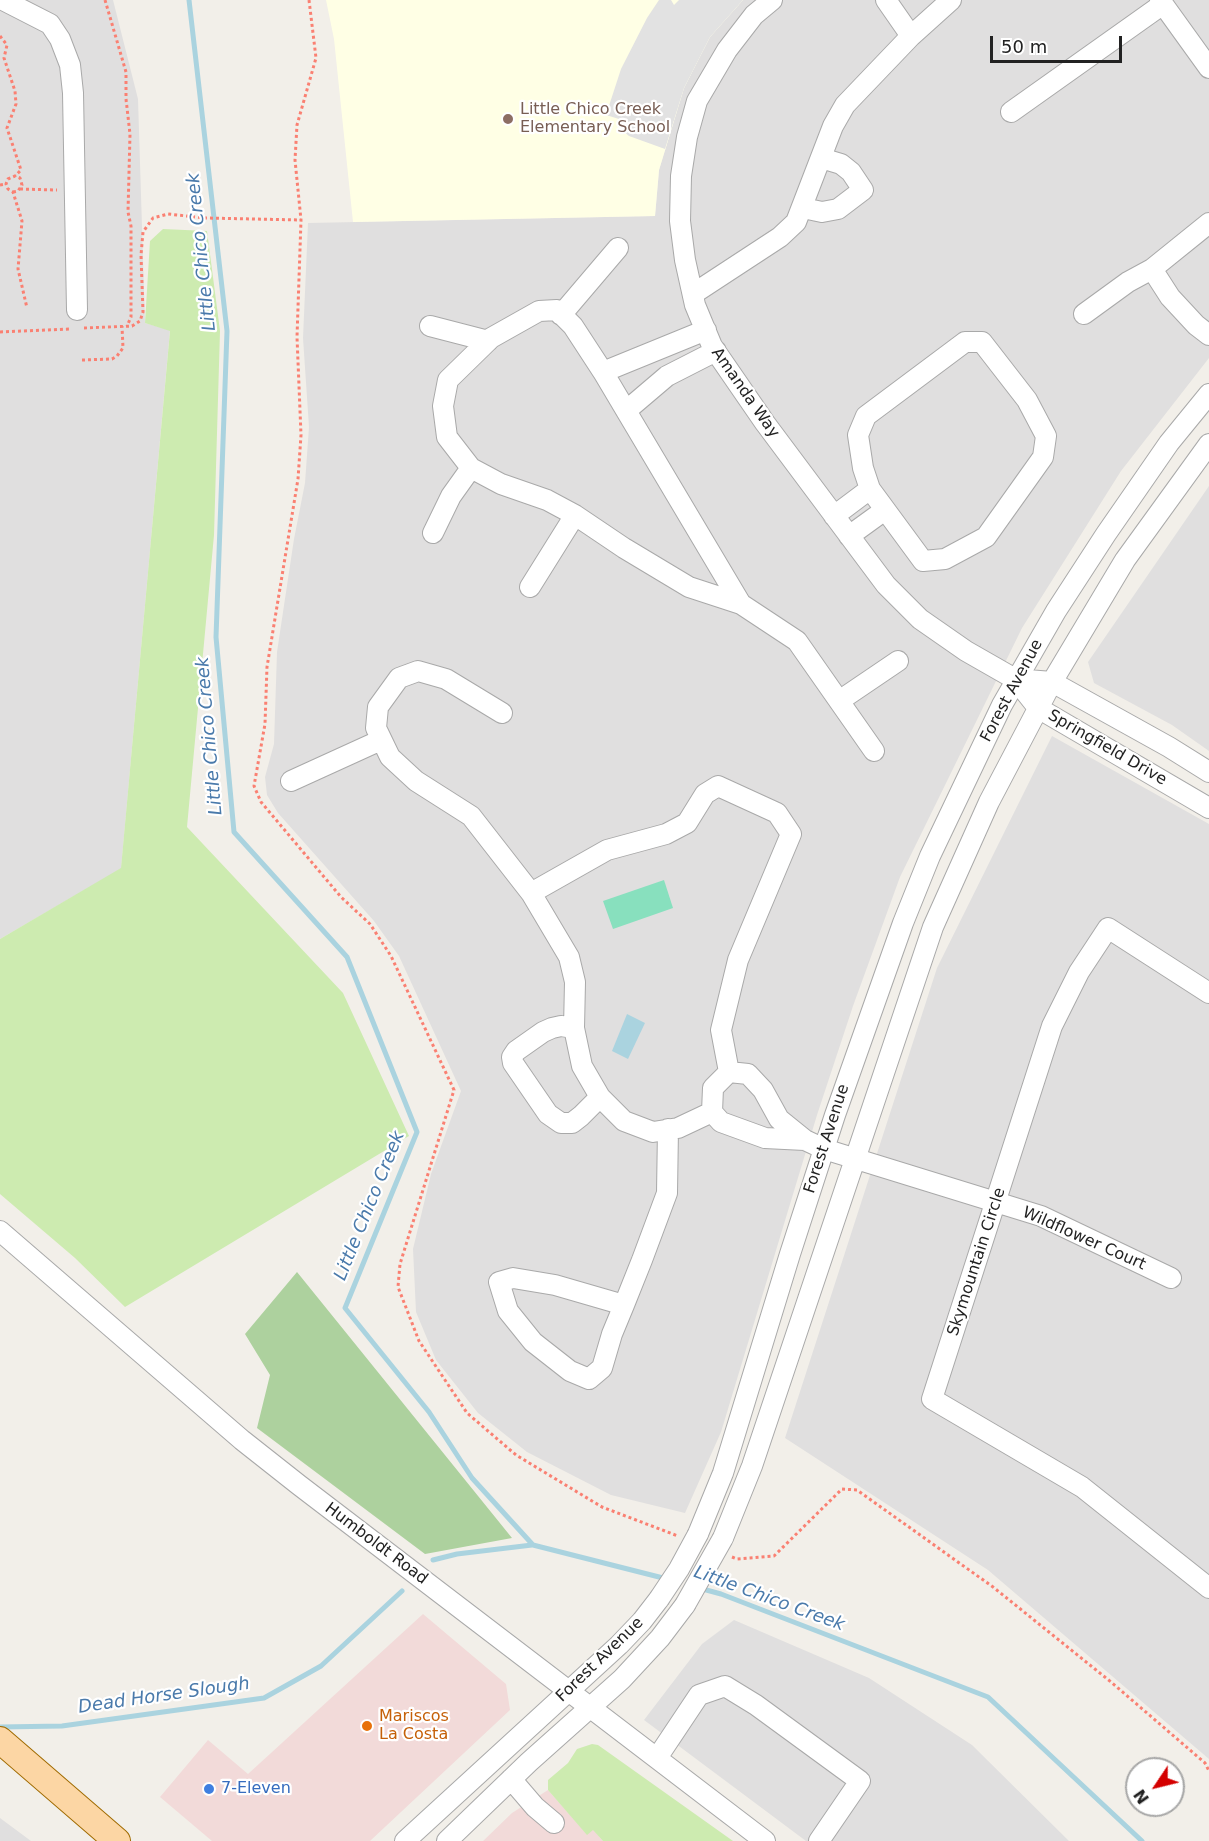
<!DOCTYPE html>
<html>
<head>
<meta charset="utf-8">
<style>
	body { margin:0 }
	#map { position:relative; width:1209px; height:1841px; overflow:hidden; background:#f2efe9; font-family:"DejaVu Sans",sans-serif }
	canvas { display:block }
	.north { position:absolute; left:1125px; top:1757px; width:60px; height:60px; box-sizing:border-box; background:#fff; border:2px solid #a7a7a7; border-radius:50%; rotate:235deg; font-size:16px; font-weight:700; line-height:24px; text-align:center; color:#222 }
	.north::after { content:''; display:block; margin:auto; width:21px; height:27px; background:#d40000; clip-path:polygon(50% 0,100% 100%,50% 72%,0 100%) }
	.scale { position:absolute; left:990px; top:36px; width:132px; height:27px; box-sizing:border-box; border:3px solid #222; border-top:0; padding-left:8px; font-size:18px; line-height:21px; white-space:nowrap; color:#222; -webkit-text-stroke:4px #fff; paint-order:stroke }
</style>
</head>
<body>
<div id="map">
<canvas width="1209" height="1841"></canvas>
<div class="north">N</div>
<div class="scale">50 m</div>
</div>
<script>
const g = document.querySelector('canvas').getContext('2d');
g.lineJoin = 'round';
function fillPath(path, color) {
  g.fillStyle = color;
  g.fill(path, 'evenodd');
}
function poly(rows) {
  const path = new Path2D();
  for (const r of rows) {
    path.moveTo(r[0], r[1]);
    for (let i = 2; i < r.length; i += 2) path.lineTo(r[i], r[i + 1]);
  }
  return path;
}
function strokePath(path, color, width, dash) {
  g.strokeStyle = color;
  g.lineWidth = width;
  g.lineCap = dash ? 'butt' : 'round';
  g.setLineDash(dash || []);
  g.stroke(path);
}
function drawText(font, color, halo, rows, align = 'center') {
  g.font = font + ' "DejaVu Sans",sans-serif';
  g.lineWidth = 4.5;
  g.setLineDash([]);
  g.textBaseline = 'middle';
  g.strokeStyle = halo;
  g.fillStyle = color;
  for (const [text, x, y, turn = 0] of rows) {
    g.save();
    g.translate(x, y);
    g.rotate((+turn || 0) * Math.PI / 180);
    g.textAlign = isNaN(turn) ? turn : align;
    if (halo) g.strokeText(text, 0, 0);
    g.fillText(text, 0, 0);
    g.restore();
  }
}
const residential = poly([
	[0,0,113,0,138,99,145,323,170,330,121,869,0,939],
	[743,0,1209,0,1209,358,1121,471,1022,628,900,877,853,1006,817,1115,721,1432,685,1513,611,1495,527,1452,478,1413,436,1360,416,1312,413,1249,431,1174,461,1091,399,956,374,921,278,813,267,795,265,777,274,744,277,652,294,539,305,483,309,427,303,338,308,223,655,216,659,170,684,88,710,37],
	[1209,486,1209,751,1172,725,1094,683,1088,662],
	[1052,736,1209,824,1209,1759,988,1570,785,1438,937,968],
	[734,1620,869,1678,972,1745,1069,1841,806,1841,644,1720,702,1644],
	[0,1818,31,1841,0,1841]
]);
const commercial = poly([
	[423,1614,506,1684,510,1710,370,1841,212,1841,160,1797,208,1740,248,1774],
	[548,1790,587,1834,593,1829,603,1841,483,1841,512,1813]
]);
const education = poly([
	[326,0,743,0,710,37,684,88,659,170,655,216,353,222,334,39]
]);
const grass = poly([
	[163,229,207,231,220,331,214,535,187,827,343,993,409,1136,125,1307,75,1258,0,1194,0,939,121,868,170,331,145,323,150,241],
	[592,1744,598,1745,733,1841,603,1841,593,1830,587,1835,548,1790,548,1780,568,1763,577,1749]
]);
const forest = poly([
	[297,1272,512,1538,425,1554,257,1428,270,1375,245,1334]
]);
const pitch = poly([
	[664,880,673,908,613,929,603,901]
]);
const parking = poly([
	[659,0,671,0,674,5,679,0,743,0,710,37,684,88,665,149,629,136,621,129,619,119,606,115,621,69,647,18]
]);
const water = poly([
	[627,1014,645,1023,628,1059,612,1051]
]);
const stream = poly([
	[189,0,227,331,216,637,234,832,347,957,417,1132,345,1308,429,1412,472,1478,533,1545,667,1579],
	[433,1560,457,1554,532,1545],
	[699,1588,721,1594,988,1697,1142,1841],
	[0,1727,62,1726,264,1698,321,1666,402,1591]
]);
const path = poly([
	[105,0,126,72,126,99,130,134,128,212,131,226,131,317,127,326],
	[309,0,316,58,297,125,295,160,301,220,297,337,301,435,298,479,267,667,265,724,254,786,261,802,341,897,370,924,391,956,454,1090,400,1264,398,1287,419,1341,467,1413,516,1455,602,1507,678,1536],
	[0,36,7,45,4,58,15,91,16,104,7,128,21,170,15,176],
	[0,185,6,184],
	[20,189,57,190],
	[13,192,18,191,22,185,20,178,15,176,8,179,6,184,8,189,13,192,22,221,18,269,27,308],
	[84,328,132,326,140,321,143,312,141,255,143,232,153,218,168,214,205,218,301,220],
	[0,332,71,329],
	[82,360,112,359,117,356,123,348,122,326],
	[732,1557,737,1559,774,1556,842,1489,857,1490,993,1587,1111,1682,1205,1763,1209,1771]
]);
const minor = poly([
	[3,0,50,24,60,39,70,65,73,93,77,310],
	[772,0,754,15,727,50,697,101,687,137,681,176,680,221,685,260,695,305,712,346,765,423,886,585,920,619,966,651,1015,679,1038,708,1209,808],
	[886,0,911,36],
	[1160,0,1209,68],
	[1011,112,1163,4],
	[803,208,822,212,838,209,863,190,851,172,841,164,821,158],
	[1209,223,1152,269,1170,297,1196,325,1209,335],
	[693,294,780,237,796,222,833,126,845,105,911,36,951,0],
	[1084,314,1128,282,1152,269],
	[561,315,618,248],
	[430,326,488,341],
	[965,342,982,342,1027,400,1046,436,1043,457,986,537,945,559,923,561,870,489,863,468,858,435,866,416,965,342],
	[603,372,706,330],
	[627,410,667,376,716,351],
	[834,516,870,489],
	[433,533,451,496,471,468],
	[849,536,878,515,886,512],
	[530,587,575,515],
	[741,604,689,587,624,548,575,515,547,500,501,484,471,468,447,437,443,406,448,380,491,338,539,311,557,310,573,326,603,372,741,604,797,641,874,751],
	[1015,679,1052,682,1169,747,1209,772],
	[839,701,898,661],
	[502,713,446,679,418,671,399,678,378,707,376,728,390,757,416,781,471,816,531,893,607,850,666,834,687,823,705,794,718,786,777,813,791,834,738,960,721,1030,729,1072],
	[291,781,381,740],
	[531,893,569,957,575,982,574,1028,582,1066,600,1097,624,1121,653,1132,678,1128,712,1112],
	[1209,993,1108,928,1079,972,1052,1026,932,1399,1082,1487,1209,1588],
	[574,1028,561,1026,552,1028,543,1032,516,1051,512,1057,513,1063,548,1114,561,1123,572,1123,581,1116,600,1097],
	[805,1140,765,1138,721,1122,712,1112,713,1088,729,1072,748,1074,763,1090,779,1119,805,1140,824,1149,1041,1216,1171,1278],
	[0,1231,242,1440,299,1485,765,1841],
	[624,1305,555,1285,513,1278,499,1282,508,1311,533,1342,570,1371,589,1379,602,1368,612,1334,624,1305,642,1260,667,1193,668,1129],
	[698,1534,723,1473,790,1254,835,1115,903,923,930,856,1002,705,1056,611,1106,534,1169,443,1209,394],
	[723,1538,752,1466,933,927,989,802,1052,682,1125,560,1209,444],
	[657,1758,699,1695,725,1686,756,1705,860,1781,819,1841],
	[511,1779,535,1807,554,1823],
	[405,1841,619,1645,642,1621,659,1599],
	[447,1841,529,1762,622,1679,660,1638,685,1605]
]);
const major = poly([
	[0,1740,117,1841]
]);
const minorBridge = poly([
	[659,1599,679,1569,698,1534],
	[685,1605,723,1538]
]);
const markers = [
	[508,119,6,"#8d6e63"],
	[367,1726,6,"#e8710a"],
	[209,1789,6,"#3f7fe0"]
];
const educationNames = [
	["Little Chico Creek",520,110],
	["Elementary School",520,128]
];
const streetNames = [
	["Amanda Way",745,393,55],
	["Forest Avenue",1012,691,-62],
	["Springfield Drive",1107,748,30],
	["Forest Avenue",827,1139,-72],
	["Wildflower Court",1084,1239,24],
	["Skymountain Circle",977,1262,-72],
	["Humboldt Road",376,1544,37],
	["Forest Avenue",600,1660,-44]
];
const foodNames = [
	["Mariscos",379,1717],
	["La Costa",379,1735]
];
const shopNames = [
	["7-Eleven",221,1789]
];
const waterNames = [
	["Little Chico Creek",202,252,-96],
	["Little Chico Creek",210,736,-95],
	["Little Chico Creek",370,1206,-68],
	["Little Chico Creek",769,1599,20],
	["Dead Horse Slough",164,1696,-8]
];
fillPath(residential, '#e0dfdf');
fillPath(commercial, '#f2dad9');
fillPath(education, '#ffffe5');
fillPath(grass, '#cdebb0');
fillPath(forest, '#add19e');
fillPath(pitch, '#88e0be');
fillPath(parking, '#e2e2e2');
fillPath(water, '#aad3df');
strokePath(stream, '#aad3df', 5);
strokePath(minor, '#a9a9a9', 22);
strokePath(major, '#a06b00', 28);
strokePath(path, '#fa8072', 3, [3, 3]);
strokePath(minor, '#fff', 20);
strokePath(major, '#fcd6a4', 26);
strokePath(minorBridge, '#a9a9a9', 22, []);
strokePath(minorBridge, '#fff', 20);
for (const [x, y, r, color] of markers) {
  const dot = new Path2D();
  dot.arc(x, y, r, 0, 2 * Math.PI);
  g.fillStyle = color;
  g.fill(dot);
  strokePath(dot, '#fff', 2);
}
drawText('16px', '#785e54', '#fff', educationNames, 'left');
drawText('16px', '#222', '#fff', streetNames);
drawText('16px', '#c56008', '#fff', foodNames, 'left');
drawText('16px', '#366cbe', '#fff', shopNames, 'left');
drawText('italic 18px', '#4a7aab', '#fff', waterNames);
</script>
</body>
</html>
